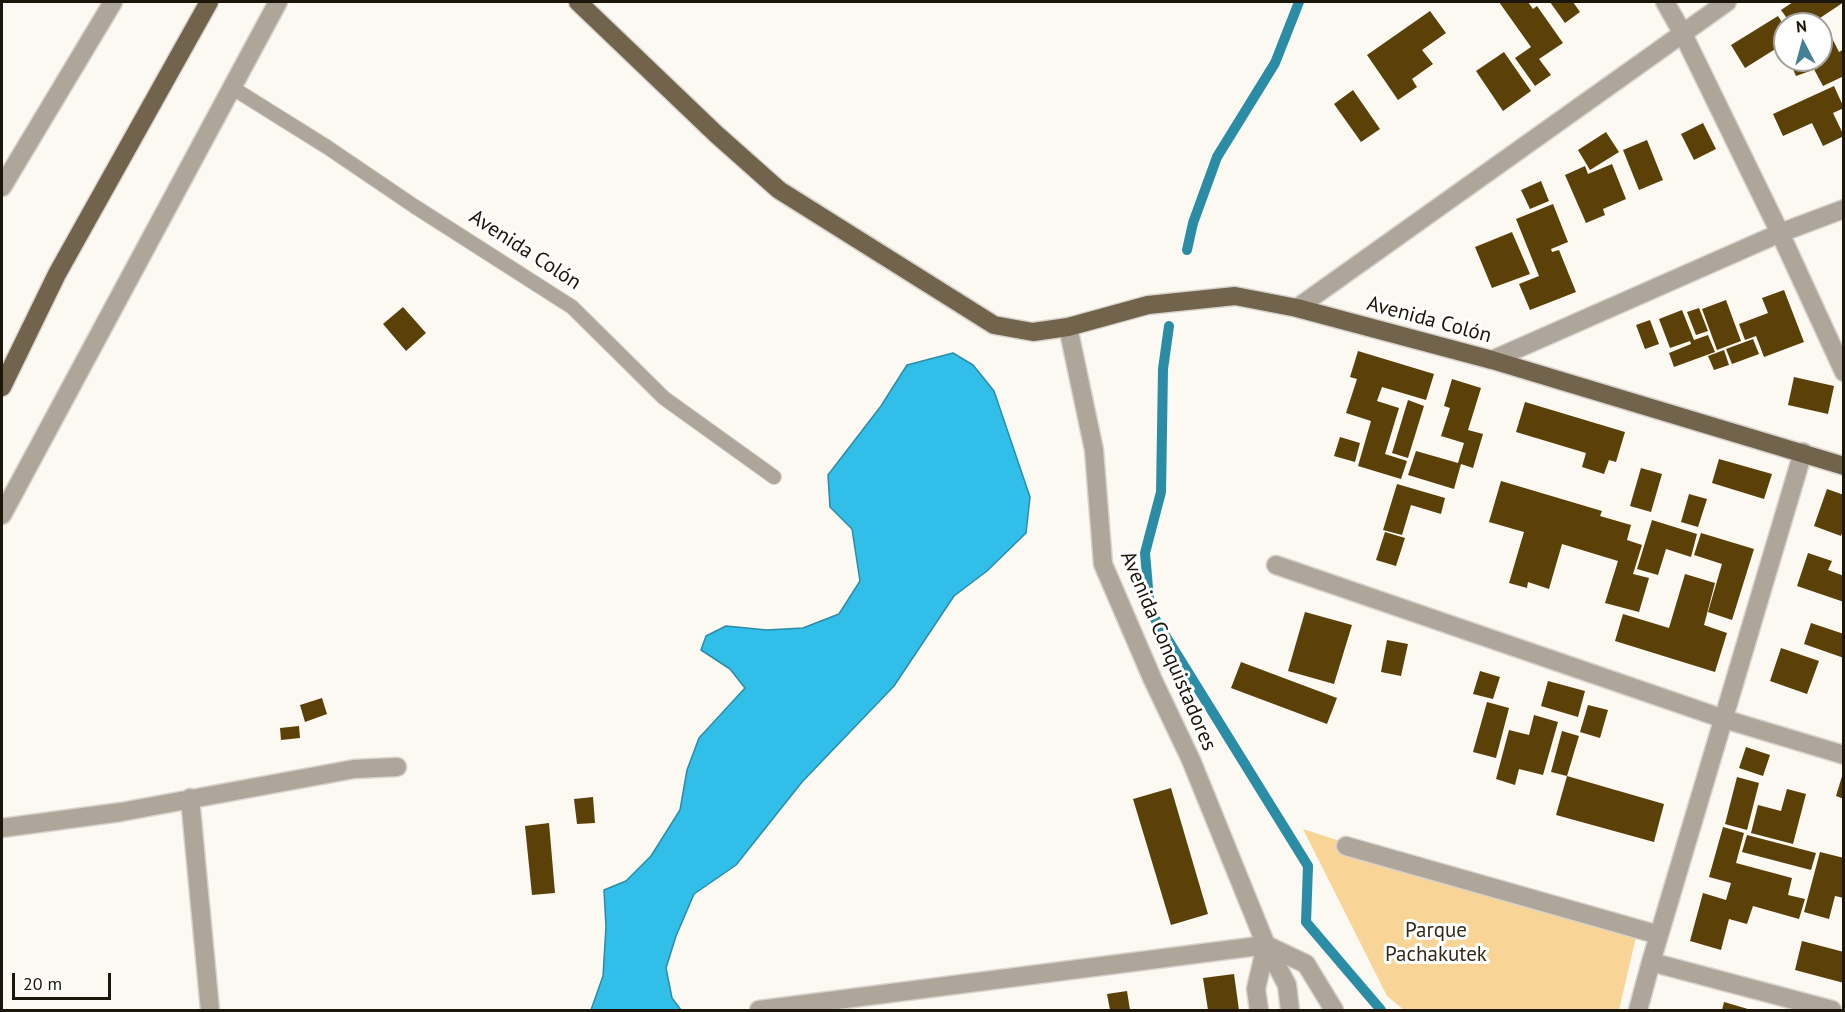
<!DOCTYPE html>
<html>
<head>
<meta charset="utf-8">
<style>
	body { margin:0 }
	#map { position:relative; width:1845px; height:1012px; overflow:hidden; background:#fcf8f2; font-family:"PT Sans",sans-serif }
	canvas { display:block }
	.frame { position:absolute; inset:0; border:3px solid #1c160a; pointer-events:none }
	.north { position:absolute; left:1773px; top:12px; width:60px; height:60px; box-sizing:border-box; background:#fff; border:2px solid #a4a29d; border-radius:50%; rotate:354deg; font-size:16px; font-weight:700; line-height:24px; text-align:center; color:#1c160a }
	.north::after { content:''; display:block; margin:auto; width:21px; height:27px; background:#438197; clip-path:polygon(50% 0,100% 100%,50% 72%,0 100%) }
	.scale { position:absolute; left:12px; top:973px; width:99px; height:27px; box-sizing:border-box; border:3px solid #1c160a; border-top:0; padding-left:8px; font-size:18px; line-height:21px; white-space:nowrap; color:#1c160a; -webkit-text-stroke:4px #fff; paint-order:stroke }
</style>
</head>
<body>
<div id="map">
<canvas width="1845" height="1012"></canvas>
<div class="frame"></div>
<div class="north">N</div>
<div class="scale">20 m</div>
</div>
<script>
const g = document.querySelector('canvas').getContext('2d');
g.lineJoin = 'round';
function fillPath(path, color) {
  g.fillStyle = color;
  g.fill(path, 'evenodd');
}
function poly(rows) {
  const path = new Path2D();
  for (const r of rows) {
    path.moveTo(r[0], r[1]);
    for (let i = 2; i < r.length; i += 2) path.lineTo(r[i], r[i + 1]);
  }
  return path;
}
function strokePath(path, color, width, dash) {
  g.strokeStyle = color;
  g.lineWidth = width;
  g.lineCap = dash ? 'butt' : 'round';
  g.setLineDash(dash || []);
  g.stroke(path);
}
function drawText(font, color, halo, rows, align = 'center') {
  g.font = font + ' "PT Sans",sans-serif';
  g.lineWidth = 6;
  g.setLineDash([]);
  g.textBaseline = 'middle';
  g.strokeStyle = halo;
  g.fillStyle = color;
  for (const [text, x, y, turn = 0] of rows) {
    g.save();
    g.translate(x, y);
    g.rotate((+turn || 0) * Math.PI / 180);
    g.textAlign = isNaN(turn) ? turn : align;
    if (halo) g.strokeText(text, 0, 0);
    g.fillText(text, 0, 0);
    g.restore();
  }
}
const green = poly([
	[1303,829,1636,937,1619,1010,1404,1010,1387,996]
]);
const water = poly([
	[953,353,973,365,994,391,1030,497,1026,533,987,571,954,596,894,686,802,782,736,865,694,894,676,936,666,968,672,998,681,1010,591,1010,603,976,606,927,604,890,626,881,651,856,680,810,687,770,699,738,745,688,730,669,701,650,706,636,726,626,767,630,803,628,839,614,860,581,852,529,830,507,828,475,881,406,907,365,953,353]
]);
const stream = poly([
	[1187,250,1193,223,1217,157,1275,63,1299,2],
	[1169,326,1163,369,1161,492,1145,553,1150,611,1308,866,1306,922,1381,1010]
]);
const building = poly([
	[1499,2,1528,2,1533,9,1537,6,1563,43,1539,59,1551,75,1535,86,1515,58,1531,47],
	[1550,2,1573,2,1580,12,1565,23],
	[1793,2,1844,2,1811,24,1791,24,1781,10],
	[1430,11,1446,33,1422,50,1433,64,1412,79,1417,87,1398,100,1367,55],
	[1778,16,1785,27,1785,43,1745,68,1731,45],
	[1826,26,1839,52,1844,49,1844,76,1823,86,1809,60,1821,60,1821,28],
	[1504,52,1531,91,1503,111,1476,71],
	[1789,60,1805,60,1810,71,1796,76],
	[1834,86,1844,108,1833,113,1844,136,1823,146,1812,123,1783,136,1773,114],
	[1353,90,1380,129,1361,142,1334,104],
	[1703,123,1716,149,1694,160,1681,134],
	[1606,132,1619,152,1590,170,1578,150],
	[1647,140,1663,180,1639,190,1623,150],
	[1612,164,1626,199,1603,209,1605,215,1586,223,1565,175,1585,166,1588,174],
	[1541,181,1549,201,1530,209,1521,190],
	[1553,204,1568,242,1551,249,1552,252,1559,250,1576,292,1530,310,1519,284,1539,276,1516,219],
	[1512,232,1530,274,1492,288,1475,247],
	[1784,290,1804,342,1764,357,1756,336,1745,340,1739,324,1768,313,1762,298],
	[1726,300,1741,341,1717,350,1702,309],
	[403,307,426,333,406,351,383,324],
	[1699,308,1708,331,1696,335,1687,312],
	[1682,310,1694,340,1708,335,1715,352,1674,367,1669,353,1691,344,1690,341,1670,348,1659,319],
	[1650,320,1659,344,1645,349,1636,325],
	[1753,339,1759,354,1732,364,1726,349],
	[1724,350,1729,365,1714,370,1708,356],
	[1358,351,1434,374,1426,400,1382,387,1377,401,1399,408,1385,454,1407,461,1401,479,1358,466,1371,421,1346,413,1357,379,1350,377],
	[1794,377,1834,386,1828,414,1788,405],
	[1452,379,1481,388,1468,430,1483,434,1473,468,1461,464,1454,489,1408,475,1416,451,1458,463,1464,443,1441,436,1450,408,1444,406],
	[1408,400,1424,406,1408,458,1392,453],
	[1525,402,1625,432,1616,462,1609,460,1604,474,1582,467,1586,453,1516,432],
	[1340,437,1360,443,1355,462,1334,456],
	[1719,459,1772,474,1764,499,1712,483],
	[1641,468,1662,474,1651,512,1630,506],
	[1501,481,1602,511,1600,516,1631,525,1627,540,1642,545,1633,574,1649,578,1639,612,1605,603,1618,561,1562,544,1549,589,1528,582,1527,588,1509,583,1524,532,1489,522],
	[1397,484,1445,498,1441,514,1411,505,1402,535,1383,530],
	[1827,489,1844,495,1844,527,1841,536,1814,526],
	[1689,494,1707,499,1698,527,1681,522],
	[1652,520,1697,534,1691,557,1666,549,1658,575,1637,569],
	[1385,532,1405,538,1396,566,1376,560],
	[1701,533,1754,549,1732,620,1708,612,1722,564,1694,555],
	[1808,553,1832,561,1828,570,1844,576,1844,602,1797,586],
	[1685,574,1715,583,1704,625,1727,633,1715,672,1615,641,1623,614,1669,628],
	[1305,612,1352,625,1334,684,1288,671],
	[1811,623,1844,634,1844,658,1804,644],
	[1387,640,1408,644,1401,676,1381,672],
	[1781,648,1819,661,1807,694,1770,681],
	[1241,662,1337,698,1327,724,1231,688],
	[1480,671,1500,677,1493,699,1473,694],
	[1548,681,1585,691,1578,717,1541,706],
	[322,698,327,714,305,722,300,705],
	[1487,702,1509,708,1496,758,1473,752],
	[1588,705,1608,710,1600,738,1580,732],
	[1534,715,1558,722,1543,775,1519,769,1515,785,1496,779,1509,730,1529,735],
	[299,726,300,738,281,740,280,728],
	[1562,731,1579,736,1567,776,1664,804,1654,842,1556,815,1567,776,1551,772],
	[1746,747,1770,755,1763,776,1739,768],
	[1843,773,1844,773,1844,799,1836,796],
	[1737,777,1759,783,1747,830,1725,824],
	[1171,788,1208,914,1171,925,1133,799],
	[1787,789,1806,794,1793,844,1751,833,1758,805,1781,811],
	[593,797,595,823,577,824,574,799],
	[549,823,555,893,532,895,525,826],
	[1723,827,1744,833,1736,863,1792,878,1788,895,1805,899,1799,919,1753,906,1747,924,1729,919,1721,950,1690,941,1703,893,1726,900,1731,883,1709,877],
	[1747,835,1816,853,1811,870,1742,852],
	[1820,852,1844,858,1844,898,1835,896,1829,919,1804,912],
	[1802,941,1844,952,1844,983,1795,970],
	[1234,974,1239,1010,1208,1010,1203,978],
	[1127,991,1130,1010,1110,1010,1107,994],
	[1724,1002,1748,1009,1748,1010,1722,1010]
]);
const service = poly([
	[231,87,327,147,414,206,572,307,664,398,774,477]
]);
const minor = poly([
	[1665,2,1682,32,1780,233,1844,372],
	[2,187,113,2],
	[1297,308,1727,2],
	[1068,327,1094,450,1103,564,1152,678,1191,760,1266,945,1287,985,1290,1010],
	[1492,360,1780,233,1844,209],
	[2,515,278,2],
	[1276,565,1724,719,1844,755],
	[190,798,210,1010],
	[2,828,121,812,354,769,397,767],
	[1346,846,1659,935],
	[1651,962,1832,1010],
	[759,1010,1266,945,1306,964,1334,1010],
	[1259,1010,1256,989,1266,945],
	[1638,1010,1651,962,1803,452]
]);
const primary = poly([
	[578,2,716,134,779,190,994,325,1033,332,1068,327,1148,305,1235,296,1297,308,1492,360,1844,466],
	[2,387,57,274,209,2]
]);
const streetNames = [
	["Avenida Colón",525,250,33],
	["Avenida Colón",1429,320,15],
	["Avenida Conquistadores",1168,651,67]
];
const parkNames = [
	["Parque",1436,931],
	["Pachakutek",1436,955]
];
fillPath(green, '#f8d497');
fillPath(water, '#31bfe9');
strokePath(water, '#2b8ca6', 1.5);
strokePath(stream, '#2b8ca6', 10);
fillPath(building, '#5b4107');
strokePath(service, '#d8d4cd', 16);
strokePath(minor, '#d8d4cd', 21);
strokePath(primary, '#d8d4cd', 21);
strokePath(service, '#aea69a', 14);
strokePath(minor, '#aea69a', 18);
strokePath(primary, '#71634c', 18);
drawText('21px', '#1c160a', '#fff', streetNames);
drawText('21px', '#332a19', '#fff', parkNames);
</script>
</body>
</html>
